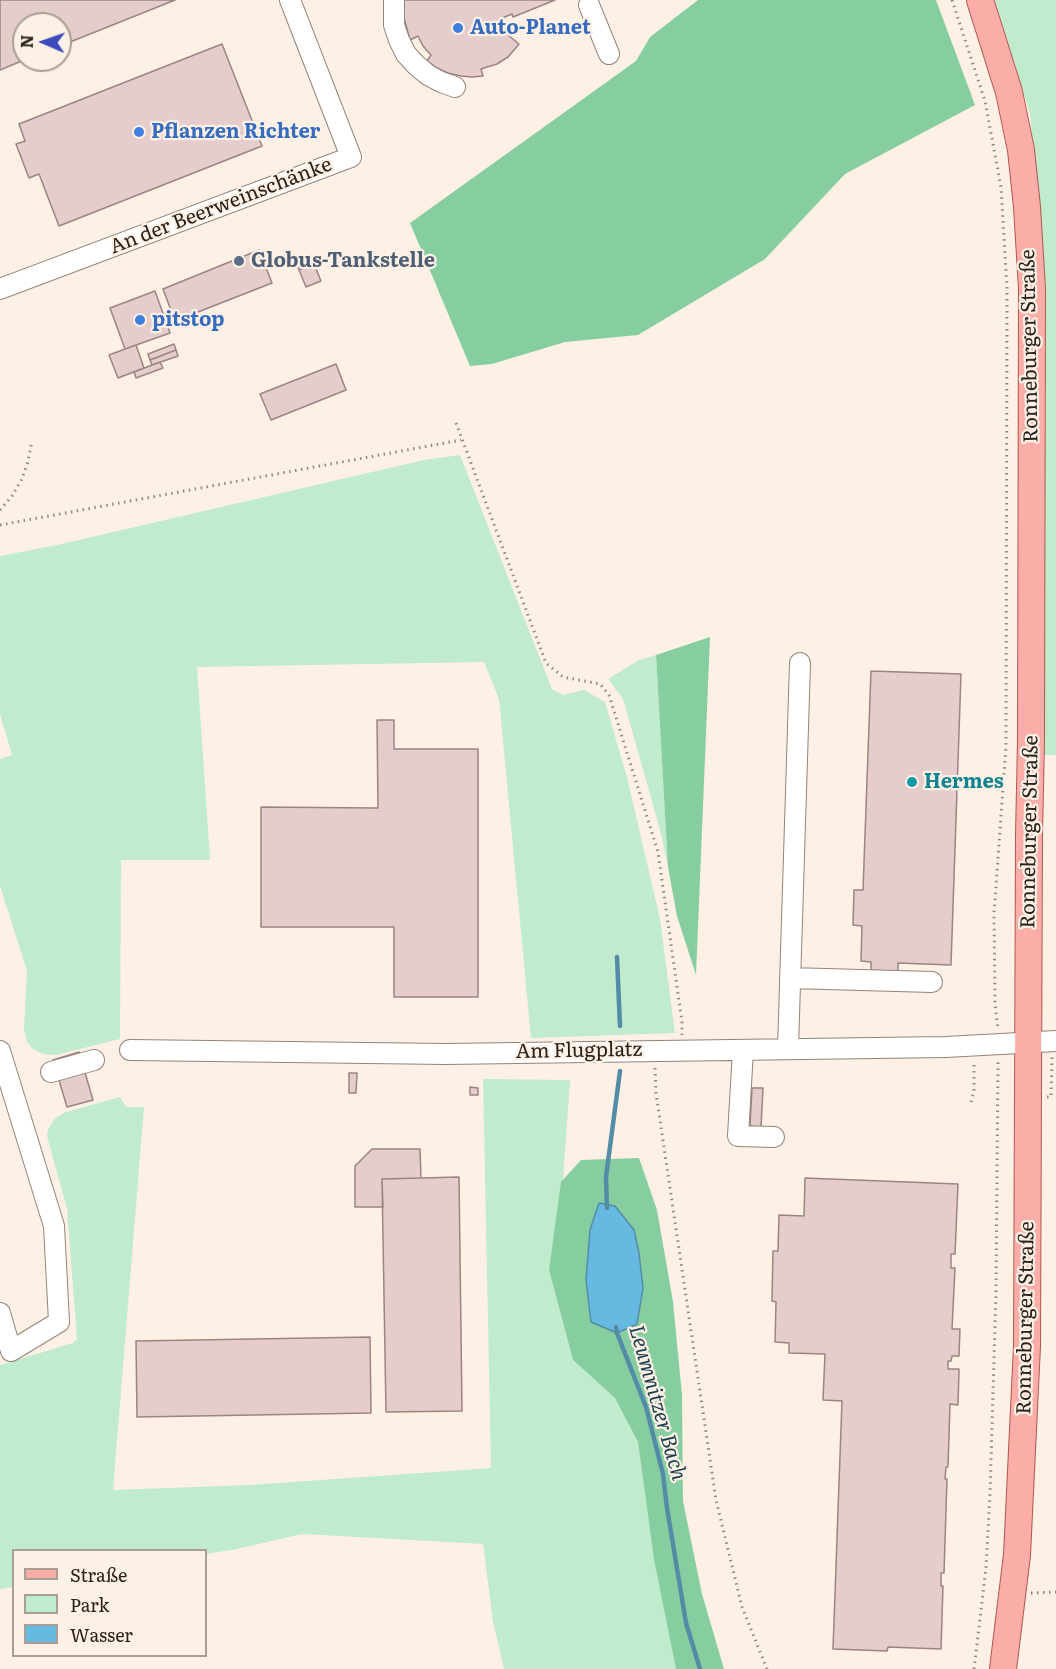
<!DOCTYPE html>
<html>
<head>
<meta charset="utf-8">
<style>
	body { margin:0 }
	#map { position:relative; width:1056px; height:1669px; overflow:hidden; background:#fef0e4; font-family:Literata,serif }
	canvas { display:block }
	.legend { position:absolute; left:12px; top:1549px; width:195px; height:108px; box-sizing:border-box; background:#fef0e4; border:2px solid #a89e94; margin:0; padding:8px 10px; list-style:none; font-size:18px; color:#28221c }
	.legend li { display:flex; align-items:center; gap:12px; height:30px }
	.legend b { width:30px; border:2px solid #a89e94 }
	.north { position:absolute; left:12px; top:12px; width:60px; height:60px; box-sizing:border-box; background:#fef0e4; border:2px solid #a89e94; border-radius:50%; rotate:272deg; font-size:16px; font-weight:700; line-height:24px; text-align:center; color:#28221c }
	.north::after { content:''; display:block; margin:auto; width:21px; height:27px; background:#3b4abd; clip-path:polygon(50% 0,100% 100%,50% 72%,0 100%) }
</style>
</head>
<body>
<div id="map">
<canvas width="1056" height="1669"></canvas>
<ul class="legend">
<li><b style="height:8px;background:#fbada8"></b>Straße</li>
<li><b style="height:16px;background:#c0ebcd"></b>Park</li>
<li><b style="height:16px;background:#66bae1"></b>Wasser</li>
</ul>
<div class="north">N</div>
</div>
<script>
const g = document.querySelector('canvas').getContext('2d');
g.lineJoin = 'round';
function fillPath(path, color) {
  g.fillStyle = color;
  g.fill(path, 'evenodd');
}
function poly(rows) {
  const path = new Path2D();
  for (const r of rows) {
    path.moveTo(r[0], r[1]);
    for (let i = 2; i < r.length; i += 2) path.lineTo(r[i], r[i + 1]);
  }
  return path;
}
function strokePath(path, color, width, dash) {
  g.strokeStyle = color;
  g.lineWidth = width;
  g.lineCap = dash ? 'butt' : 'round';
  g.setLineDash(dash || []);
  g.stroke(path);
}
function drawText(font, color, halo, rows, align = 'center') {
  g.font = font + ' Literata,serif';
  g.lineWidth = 4.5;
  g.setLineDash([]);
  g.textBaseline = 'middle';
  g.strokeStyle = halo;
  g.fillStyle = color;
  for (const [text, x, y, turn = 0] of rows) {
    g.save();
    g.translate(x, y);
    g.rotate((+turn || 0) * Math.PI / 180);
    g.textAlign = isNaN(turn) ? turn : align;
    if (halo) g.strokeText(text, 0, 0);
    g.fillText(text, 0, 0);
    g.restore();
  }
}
const green = poly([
	[995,0,1056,0,1056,755,1044,755,1040,235,1030,114],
	[460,455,552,689,563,695,584,690,605,702,627,777,660,919,675,1033,531,1038,499,699,484,662,197,667,210,860,121,860,120,1039,56,1055,43,1054,33,1049,27,1042,24,1030,27,971,0,886,0,759,12,755,0,714,0,556,57,545,424,460],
	[656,655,668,867,660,830,623,699,608,679,639,660],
	[483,1079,570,1080,563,1180,549,1270,573,1360,616,1399,638,1442,652,1542,676,1669,504,1669,493,1621,483,1544,302,1534,237,1549,206,1554,206,1550,14,1550,13,1587,0,1589,0,1365,73,1343,77,1339,67,1209,47,1136,48,1130,54,1119,66,1112,120,1097,126,1107,144,1107,113,1490,250,1485,491,1468]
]);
const forest = poly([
	[698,0,936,0,975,105,845,174,765,259,638,335,565,342,492,364,470,366,410,223,636,61,650,37],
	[710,637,696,975,677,916,668,867,656,655],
	[639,1158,657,1210,673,1302,682,1395,683,1501,702,1594,724,1669,676,1669,654,1559,638,1442,615,1398,573,1360,549,1270,561,1182,581,1160]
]);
const water = poly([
	[599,1203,615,1206,634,1230,639,1253,643,1288,637,1324,617,1333,591,1322,586,1280,590,1230,599,1203]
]);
const stream = poly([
	[617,957,620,1026],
	[607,1208,606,1177,620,1071],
	[616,1327,617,1333,646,1407,663,1474,667,1508,686,1623,700,1669]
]);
const building = poly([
	[0,0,175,0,60,46,60,24,24,24,24,60,0,70,0,0],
	[398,0,555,0,513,17,512,14,500,19,497,26,519,44,508,57,497,64,481,69,483,76,472,77,461,76,448,73,437,68,427,61,431,55,423,46,418,36,410,40,404,18,404,6,397,5,398,0],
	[222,44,262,146,59,226,39,174,29,178,16,144,25,141,19,124,222,44],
	[259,250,272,283,175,321,163,289,259,250],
	[311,255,314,264,299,270,296,261,311,255],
	[314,264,321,281,306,287,299,270,314,264],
	[155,291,170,333,125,349,110,308,155,291],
	[174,344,176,350,150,360,148,354,174,344],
	[136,345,144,368,118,378,109,355,136,345],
	[176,350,178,356,152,365,150,360,176,350],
	[160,362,163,368,136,378,134,372,160,362],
	[336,364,346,390,271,420,260,394,336,364],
	[871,671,961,674,951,965,898,963,898,972,871,971,871,962,861,961,862,926,853,925,854,890,863,890,871,671],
	[377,720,394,720,394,749,478,749,478,997,394,997,394,927,261,927,261,807,378,808,377,720],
	[79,1052,93,1100,67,1107,53,1060,79,1052],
	[349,1073,357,1073,356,1093,349,1093,349,1073],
	[470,1087,478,1088,478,1095,470,1095,470,1087],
	[752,1088,763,1088,761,1127,750,1126,752,1088],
	[372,1149,420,1149,421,1178,382,1179,383,1207,355,1207,355,1166,372,1149],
	[459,1177,462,1411,386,1412,382,1179,459,1177],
	[805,1178,958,1184,955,1254,951,1254,951,1268,955,1268,952,1329,960,1329,959,1356,952,1356,951,1361,948,1361,948,1369,959,1369,958,1405,950,1404,948,1467,946,1467,945,1479,947,1479,944,1573,941,1573,941,1586,943,1586,941,1649,888,1647,887,1651,833,1649,842,1401,823,1400,825,1354,789,1353,789,1343,775,1342,776,1302,772,1301,773,1251,778,1251,779,1215,804,1216,805,1178],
	[370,1337,371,1413,137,1417,136,1341,370,1337]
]);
const path = poly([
	[952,0,985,101,1001,187,1007,288,1006,746,994,914,995,1004,998,1029],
	[456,423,546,663,563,677,600,684,609,695,658,852,682,1022,682,1035],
	[0,510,12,496,22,479,28,461,32,441],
	[0,525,461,440],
	[655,1068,656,1093,716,1500,742,1607,767,1669],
	[1047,1097,1051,1097,1052,1057],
	[971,1102,974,1091,974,1062],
	[1031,1593,1056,1592],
	[974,1669,986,1568,990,1494,996,1292,998,1059]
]);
const minor = poly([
	[394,0,394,25,399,40,406,54,416,65,428,75,441,82,455,87],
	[589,5,609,54],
	[0,289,351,157,290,0],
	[790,978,932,982],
	[788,1048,800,663],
	[130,1050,446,1054,946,1047,1056,1041],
	[743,1050,738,1136,774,1137],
	[0,1051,54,1226,59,1322,11,1351,0,1313],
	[51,1072,94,1060]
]);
const major = poly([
	[980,0,1009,92,1021,150,1027,207,1032,289,1031,740,1029,835,1027,1346,1017,1555,1003,1669]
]);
const markers = [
	[458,28,6,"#3f7fe0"],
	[139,132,6,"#3f7fe0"],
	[239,261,6,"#5c6f8a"],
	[140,320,6,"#3f7fe0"],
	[912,782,6,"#0f9aa8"]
];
const shopNames = [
	["Auto-Planet",470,28],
	["Pflanzen Richter",151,132],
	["pitstop",152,320]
];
const streetNames = [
	["An der Beerweinschänke",221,206,-21],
	["Ronneburger Straße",1030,346,-91],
	["Ronneburger Straße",1030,832,-89],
	["Am Flugplatz",579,1051,-1],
	["Ronneburger Straße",1026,1318,-89]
];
const serviceNames = [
	["Globus-Tankstelle",251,261]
];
const cultureNames = [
	["Hermes",924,782]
];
const waterNames = [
	["Leumnitzer Bach",657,1403,74]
];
fillPath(green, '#c0ebcd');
fillPath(forest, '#86ce9f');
fillPath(water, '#66bae1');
strokePath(water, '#538ca6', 1.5);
strokePath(stream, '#538ca6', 4.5);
fillPath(building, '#e5cdcc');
strokePath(building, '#9b8483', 1.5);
strokePath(minor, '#938476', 22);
strokePath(major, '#af5951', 28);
strokePath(path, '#91877e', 3, [1.5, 4.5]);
strokePath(minor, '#fff', 20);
strokePath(major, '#fbada8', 26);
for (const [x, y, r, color] of markers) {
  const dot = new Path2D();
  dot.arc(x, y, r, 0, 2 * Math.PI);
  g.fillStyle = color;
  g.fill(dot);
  strokePath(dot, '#fef0e4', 2);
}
drawText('bold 20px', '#366cbe', '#fef0e4', shopNames, 'left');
drawText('20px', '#28221c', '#fef0e4', streetNames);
drawText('bold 20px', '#4e5e75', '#fef0e4', serviceNames, 'left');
drawText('bold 20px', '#0d838f', '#fef0e4', cultureNames, 'left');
drawText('italic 21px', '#193f4f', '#fef0e4', waterNames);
</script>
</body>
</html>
